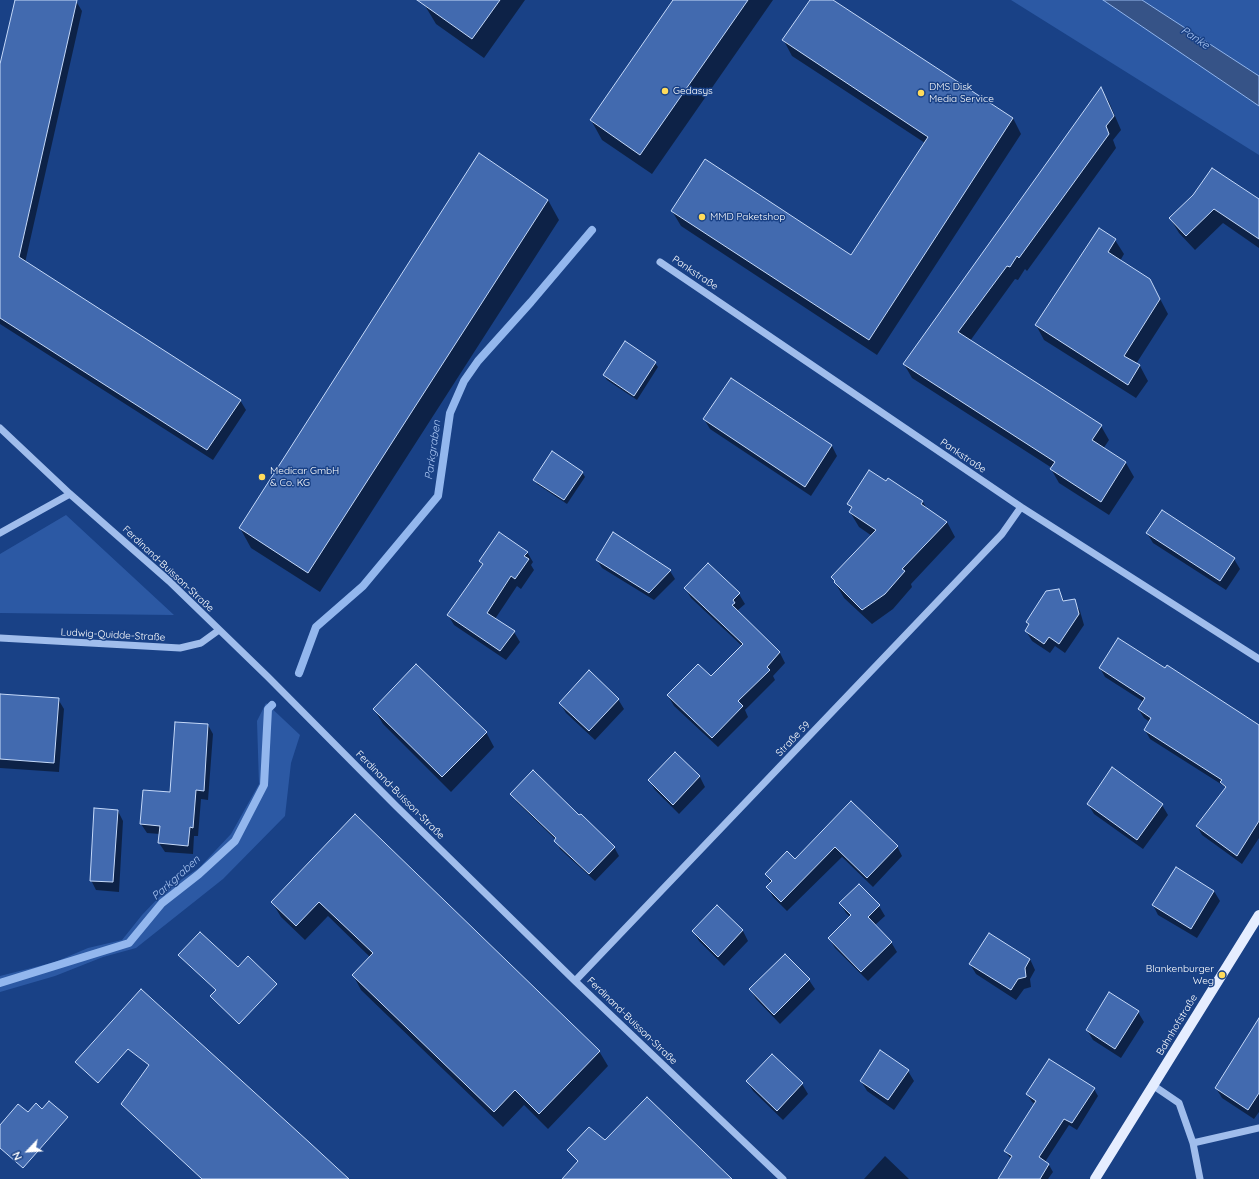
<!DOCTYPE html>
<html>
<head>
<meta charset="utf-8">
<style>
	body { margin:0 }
	#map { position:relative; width:1259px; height:1179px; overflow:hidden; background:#194186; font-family:Quicksand,sans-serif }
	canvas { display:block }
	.north { position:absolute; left:8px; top:1131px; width:40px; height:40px; -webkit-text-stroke:3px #194186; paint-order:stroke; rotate:245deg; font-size:11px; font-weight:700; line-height:16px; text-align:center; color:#fff }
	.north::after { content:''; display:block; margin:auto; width:14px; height:18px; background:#fff; clip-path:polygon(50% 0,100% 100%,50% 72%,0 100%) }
</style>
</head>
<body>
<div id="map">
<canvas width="1259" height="1179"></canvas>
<div class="north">N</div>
</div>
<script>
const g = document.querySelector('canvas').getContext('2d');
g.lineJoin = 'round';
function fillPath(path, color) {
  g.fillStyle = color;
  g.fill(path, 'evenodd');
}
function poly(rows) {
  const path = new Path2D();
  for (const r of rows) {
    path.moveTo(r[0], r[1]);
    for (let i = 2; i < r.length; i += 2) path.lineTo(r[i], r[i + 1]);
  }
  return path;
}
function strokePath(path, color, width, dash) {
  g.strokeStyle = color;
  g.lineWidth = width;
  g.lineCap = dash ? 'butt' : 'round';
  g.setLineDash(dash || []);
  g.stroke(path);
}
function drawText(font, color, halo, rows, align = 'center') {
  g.font = font + ' Quicksand,sans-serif';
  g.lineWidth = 3;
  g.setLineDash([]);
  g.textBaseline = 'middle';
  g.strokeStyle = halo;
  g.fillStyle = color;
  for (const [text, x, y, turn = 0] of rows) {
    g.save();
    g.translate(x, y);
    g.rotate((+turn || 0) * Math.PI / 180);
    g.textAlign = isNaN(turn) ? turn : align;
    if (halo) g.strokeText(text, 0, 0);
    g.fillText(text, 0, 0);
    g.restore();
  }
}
const green = poly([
	[1011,0,1103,0,1259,106,1259,155],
	[1142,0,1259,0,1259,76],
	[66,515,174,615,0,613,0,554],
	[266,703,300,735,291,763,285,816,223,879,136,948,103,957,55,976,0,992,0,976,55,962,88,948,122,940,142,915,167,889,199,868,231,834,259,784,257,721]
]);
const water = poly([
	[1103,0,1142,0,1259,76,1259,106,1103,0]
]);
const shadow = poly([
	[16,0,72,0,76,1,82,11,25,263,240,400,246,410,213,460,0,324,0,68],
	[427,0,525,0,484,58,436,24,424,4],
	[675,0,773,0,652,174,602,140,591,120],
	[811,0,831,0,1013,118,1021,134,877,355,681,226,672,211,852,257,925,143,792,56,784,41],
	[1101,89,1109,102,1121,130,1113,140,1116,148,1027,271,1025,269,1018,280,1015,279,970,341,1101,426,1109,440,1103,449,1126,463,1134,477,1109,515,1059,483,1051,469,1052,468,912,378,904,364],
	[1194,196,1259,200,1259,248,1223,223,1195,250,1179,233,1170,218],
	[548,200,559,220,320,592,251,548,240,528],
	[1115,240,1124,254,1120,261,1158,295,1168,314,1136,364,1140,366,1148,381,1136,398,1044,340,1036,325],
	[655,363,658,367,637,400,607,380,604,375],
	[731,380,832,446,837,456,811,496,710,429,704,419],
	[582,472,585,477,567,504,537,484,535,480],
	[923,502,927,509,947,522,955,537,911,584,912,587,893,609,872,624,844,598,832,577,872,536,859,527,850,512,852,509,848,504],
	[1162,511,1234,559,1240,569,1226,590,1153,543,1147,533],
	[613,533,670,571,675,579,654,600,602,568,597,560],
	[527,552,533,562,531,565,534,570,521,589,517,586,495,619,514,632,520,642,506,660,454,625,448,615,483,566,480,561],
	[685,588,739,594,745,604,738,610,739,614,780,653,785,663,773,676,775,680,745,710,748,717,718,747,674,706,668,696,711,678,742,646,691,598],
	[1058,590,1065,602,1074,601,1080,611,1084,625,1065,653,1055,646,1050,653,1032,641,1026,631,1029,626,1027,622],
	[1100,668,1259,727,1259,838,1242,864,1202,835,1197,826,1226,789,1224,786,1150,739,1145,730,1150,722,1144,718,1139,710,1144,702,1105,677],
	[0,695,58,699,64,709,59,772,0,768],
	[618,699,624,709,595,740,566,713,560,703],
	[374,709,486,732,494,747,451,792,383,724],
	[208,725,213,734,208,800,201,799,198,836,194,836,193,854,165,852,159,843,160,834,147,833,141,824,144,791,171,793],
	[675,753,700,777,705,787,679,814,655,790,649,780],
	[512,794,579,817,614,847,619,856,595,881,560,849,556,840,517,802],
	[851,802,897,846,902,856,873,887,842,857,787,911,773,897,768,887,771,883,766,874,795,861],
	[1088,804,1162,805,1168,815,1143,849,1094,814],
	[118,811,123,821,119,892,96,890,91,880],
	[355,815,599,1051,608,1066,548,1129,524,1105,503,1127,361,990,353,975,370,957,328,916,305,940,281,917,272,902],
	[1176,869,1214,891,1220,901,1197,938,1158,915,1153,905],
	[840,903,879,906,885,916,875,925,891,942,897,952,868,981,835,948,829,938,850,917,846,913],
	[717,906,743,931,748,941,724,966,699,941,693,931],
	[1030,959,1035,970,1030,979,1031,987,1024,989,1016,1000,976,974,970,964],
	[809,980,815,989,780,1024,756,999,750,989],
	[1138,1012,1144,1022,1121,1058,1093,1040,1087,1030],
	[1259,1020,1259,1112,1254,1119,1222,1098,1216,1088],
	[908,1071,914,1081,894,1110,867,1091,861,1081],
	[747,1081,802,1084,808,1094,783,1120,753,1091],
	[1094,1089,1098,1096,1077,1130,1069,1125,1045,1162,1049,1165,1053,1172,1048,1179,1006,1179,1011,1159,1005,1151,1035,1104,1032,1102,1027,1094],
	[885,1156,909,1179,864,1179]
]);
const stream = poly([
	[299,673,316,627,363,586,438,496,450,413,464,381,478,361,531,302,592,230],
	[0,983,129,943,162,903,199,874,235,841,264,785,268,709,272,705]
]);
const building = poly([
	[15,0,77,0,19,257,241,400,207,450,0,318,0,64,15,0],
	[417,0,500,0,472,39,417,0],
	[673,0,748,0,640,155,590,120,673,0],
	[810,0,833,0,1013,118,869,340,671,211,705,159,851,255,928,137,782,40,810,0],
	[1101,87,1114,116,1106,126,1109,134,1019,258,1017,256,1010,267,1007,266,958,332,1102,425,1092,440,1126,462,1101,502,1050,469,1055,462,903,364,1101,87],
	[479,153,548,200,308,573,239,528,479,153],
	[1212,168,1259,199,1259,239,1214,209,1186,236,1169,218,1193,195,1212,168],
	[1099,228,1116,239,1108,252,1150,279,1160,299,1124,356,1140,365,1128,385,1035,325,1099,228],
	[625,341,656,362,634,396,603,375,625,341],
	[731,378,832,445,805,487,703,419,731,378],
	[552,451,583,472,564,500,533,480,552,451],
	[869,470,886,481,888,478,912,494,923,501,921,504,947,522,902,569,905,571,885,594,862,610,834,582,835,581,831,577,876,530,849,512,852,507,847,504,869,470],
	[1162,510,1235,558,1220,581,1146,533,1162,510],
	[499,532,528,552,524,556,529,559,515,579,511,576,487,613,515,631,500,651,447,615,483,564,479,561,499,532],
	[613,532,671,570,649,593,596,560,613,532],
	[708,563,740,593,733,600,735,603,732,605,780,652,767,667,770,670,738,701,743,706,712,738,667,695,698,664,711,676,743,644,684,588,708,563],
	[1059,589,1063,601,1075,599,1079,614,1059,644,1049,637,1044,644,1025,631,1029,624,1026,622,1046,591,1059,589],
	[1118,638,1165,668,1167,665,1259,725,1259,821,1237,856,1196,826,1226,787,1220,782,1222,780,1144,730,1151,718,1138,709,1145,698,1099,668,1118,638],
	[416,664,487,732,442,777,373,709,416,664],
	[589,670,619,699,589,731,559,703,589,670],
	[0,694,59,698,54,763,0,759,0,694],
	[175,722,208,724,204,791,196,790,193,828,190,827,188,846,158,843,160,826,140,824,143,790,170,792,175,722],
	[675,752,700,776,673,805,648,780,675,752],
	[1112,767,1163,804,1137,840,1087,804,1112,767],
	[533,770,579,815,581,814,615,847,589,874,554,841,556,838,510,794,533,770],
	[851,801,898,846,867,878,835,847,781,902,766,887,772,881,765,874,787,851,795,859,851,801],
	[94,808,118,810,113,882,90,881,94,808],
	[355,814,600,1051,539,1114,515,1090,494,1112,352,975,373,953,319,902,296,926,271,902,355,814],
	[1176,867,1214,891,1191,929,1152,905,1176,867],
	[859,884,880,905,868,917,892,942,861,972,828,938,851,915,839,903,859,884],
	[717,905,743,930,718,957,692,931,717,905],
	[200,932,238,967,248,956,277,984,239,1024,210,996,216,990,178,955,200,932],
	[989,933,1030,959,1025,968,1026,977,1018,979,1011,990,969,964,989,933],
	[785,954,810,979,774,1015,749,989,785,954],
	[141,989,310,1143,349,1179,202,1179,121,1104,149,1065,128,1049,98,1083,75,1062,141,989],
	[1109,992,1139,1011,1115,1049,1086,1030,1109,992],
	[1259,1018,1259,1093,1248,1110,1215,1088,1259,1018],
	[880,1050,909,1070,888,1100,860,1081,880,1050],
	[772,1054,803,1083,777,1111,746,1081,772,1054],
	[1049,1059,1095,1088,1072,1123,1064,1119,1039,1157,1049,1164,1040,1179,998,1179,1012,1156,1004,1151,1036,1101,1026,1094,1049,1059],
	[647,1097,732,1179,562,1179,578,1161,567,1150,589,1127,605,1140,647,1097],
	[49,1101,68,1117,23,1168,0,1148,0,1125,18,1104,28,1112,36,1103,42,1109,49,1101]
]);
const minor = poly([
	[660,262,1021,507,1259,659],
	[0,428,70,494,169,581,268,677,396,806,575,981,783,1179],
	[0,533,70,494],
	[0,638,180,648,201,643,219,630],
	[575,981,1002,534,1021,507],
	[1154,1086,1179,1103,1193,1143,1200,1179],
	[1193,1143,1259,1128]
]);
const major = poly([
	[1095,1179,1259,915]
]);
const markers = [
	[665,91,4,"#ffdb5b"],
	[921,93,4,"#ffdb5b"],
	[702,217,4,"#ffdb5b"],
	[262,477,4,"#ffdb5b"],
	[1222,975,4,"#ffdb5b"]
];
const poiNames = [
	["DMS Disk",929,87],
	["Media Service",929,99],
	["Gedasys",673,91],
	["MMD Paketshop",710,217],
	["Medicar GmbH",270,471],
	["& Co. KG",270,483],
	["Blankenburger",1214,969,"right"],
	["Weg",1214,981,"right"]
];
const streetNames = [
	["Pankstraße",695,273,34],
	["Pankstraße",963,456,34],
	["Ferdinand-Buisson-Straße",168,569,43],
	["Ludwig-Quidde-Straße",113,635,3],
	["Straße 59",793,739,-46],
	["Ferdinand-Buisson-Straße",400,795,45],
	["Ferdinand-Buisson-Straße",632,1021,44],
	["Bahnhofstraße",1177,1025,-59]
];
const waterNames = [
	["Panke",1195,38,34],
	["Parkgraben",433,450,-82],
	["Parkgraben",176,878,-42]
];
fillPath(green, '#2c59a4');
fillPath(water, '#365387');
strokePath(water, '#93b7ee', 1);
fillPath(shadow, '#0007');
strokePath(stream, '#93b7ee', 8);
fillPath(building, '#426aaf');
strokePath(building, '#c5d9f9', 1);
strokePath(minor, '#a0bdec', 7);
strokePath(major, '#e5edff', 10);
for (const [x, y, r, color] of markers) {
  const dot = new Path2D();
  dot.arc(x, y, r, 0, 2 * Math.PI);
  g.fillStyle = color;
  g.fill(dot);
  strokePath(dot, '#194186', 1.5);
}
drawText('10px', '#fff', '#194186', poiNames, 'left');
drawText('10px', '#fff', '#194186', streetNames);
drawText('italic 11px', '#abc7f4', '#194186', waterNames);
</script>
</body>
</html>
